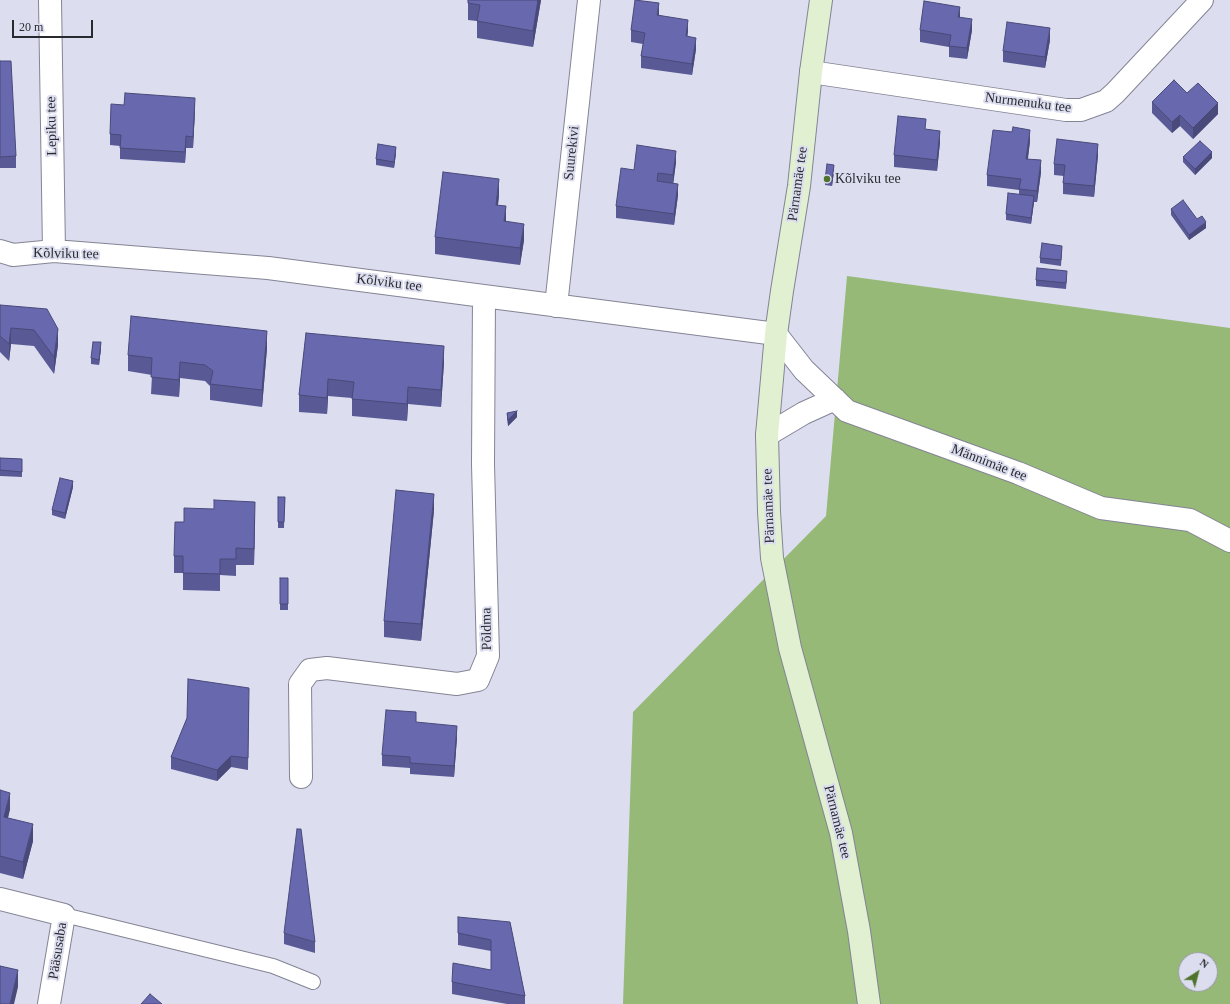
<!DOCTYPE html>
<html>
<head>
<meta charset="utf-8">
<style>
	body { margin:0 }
	#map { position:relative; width:1230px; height:1004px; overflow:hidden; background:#dcdeef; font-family:Georgia,serif }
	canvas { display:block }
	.north { position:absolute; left:1178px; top:952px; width:40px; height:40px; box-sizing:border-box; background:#dcdeef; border:1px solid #9496a3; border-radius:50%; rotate:36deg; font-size:11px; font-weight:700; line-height:16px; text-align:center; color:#292a30 }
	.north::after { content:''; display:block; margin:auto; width:14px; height:18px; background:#50732b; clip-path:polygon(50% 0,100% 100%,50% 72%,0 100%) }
	.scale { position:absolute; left:12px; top:20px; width:81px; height:18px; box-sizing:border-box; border:2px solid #292a30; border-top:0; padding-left:5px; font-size:12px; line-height:14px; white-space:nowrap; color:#292a30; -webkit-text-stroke:3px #dcdeef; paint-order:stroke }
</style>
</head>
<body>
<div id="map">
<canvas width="1230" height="1004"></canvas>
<div class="north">N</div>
<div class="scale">20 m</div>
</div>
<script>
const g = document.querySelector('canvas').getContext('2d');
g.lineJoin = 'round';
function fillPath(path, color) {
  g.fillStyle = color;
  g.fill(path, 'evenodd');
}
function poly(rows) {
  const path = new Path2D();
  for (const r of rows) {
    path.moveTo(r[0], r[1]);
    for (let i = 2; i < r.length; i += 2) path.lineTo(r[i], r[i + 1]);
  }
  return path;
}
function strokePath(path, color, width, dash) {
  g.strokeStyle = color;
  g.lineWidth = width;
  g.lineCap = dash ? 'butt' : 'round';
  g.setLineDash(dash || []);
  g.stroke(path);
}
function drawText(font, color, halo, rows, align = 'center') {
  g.font = font + ' Georgia,serif';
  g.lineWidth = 4;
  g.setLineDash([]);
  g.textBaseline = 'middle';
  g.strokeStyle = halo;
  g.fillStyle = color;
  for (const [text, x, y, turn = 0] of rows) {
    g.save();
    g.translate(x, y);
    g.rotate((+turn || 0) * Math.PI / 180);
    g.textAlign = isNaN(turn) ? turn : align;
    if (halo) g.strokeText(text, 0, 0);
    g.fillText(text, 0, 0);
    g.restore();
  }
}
const green = poly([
	[847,276,1230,328,1230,1004,623,1004,633,712,826,516],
	[1186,960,1210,960,1210,984,1186,984]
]);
const lane = poly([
	[64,915,273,966,313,982]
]);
const street = poly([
	[50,0,54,251],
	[811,72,1066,110,1081,110,1106,101,1115,93,1202,0],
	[0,251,13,255,54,251,268,268,776,334,804,370,847,411,1018,473,1101,508,1190,520,1230,541],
	[556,306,589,0],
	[767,435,804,413,835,399],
	[301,777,300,684,310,670,327,668,457,684,478,680,488,656,483,464,484,296],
	[0,899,64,915,49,1004]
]);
const secondary = poly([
	[821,0,811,72,799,186,782,291,776,334,767,435,769,512,772,558,790,648,841,833,859,931,869,1004]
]);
const wall = poly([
	[541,0,533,47,477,38,477,21,468,20,468,3],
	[659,15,688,31,687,37,696,49,692,75,641,68,641,56,643,44,631,42,631,30],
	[960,18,972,30,967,59,949,57,949,47,920,42,920,30],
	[1050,40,1045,68,1003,62,1003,51],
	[0,61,16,156,16,168,0,168],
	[1187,93,1218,114,1193,139,1180,126,1172,133,1152,113,1152,102],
	[195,109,193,148,186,148,185,163,120,159,120,146,110,145,110,134],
	[926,130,940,142,937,171,894,167,894,155],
	[1030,141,1028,159,1041,172,1037,202,1034,202,1031,224,1006,220,1006,214,1019,194,1019,190,987,186,987,175],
	[396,153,394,168,376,165,376,159],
	[1098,155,1094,197,1063,194,1063,183,1064,176,1054,175,1054,164],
	[1183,157,1212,158,1195,175,1183,162],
	[676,162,673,183,678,195,674,225,616,218,616,206,634,170],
	[834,171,832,186,825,185,825,180],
	[499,195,498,205,506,221,524,240,520,265,435,254,435,237],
	[1171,209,1206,228,1189,240,1171,215],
	[1062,251,1061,266,1040,263,1040,258],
	[1067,277,1066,289,1036,286,1036,280],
	[0,305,58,345,54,374,34,346,11,344,9,361,0,352],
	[306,333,444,362,441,407,408,404,407,421,352,416,352,398,328,396,327,414,299,412,299,395],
	[101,348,99,365,91,364,91,358],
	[267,348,262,407,210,400,210,386,205,381,180,378,179,397,151,394,152,375,128,371,128,355],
	[507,413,517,417,508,426,507,419],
	[0,458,22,459,22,477,0,476],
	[73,487,65,519,52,515,52,510],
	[278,497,285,497,284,528,278,528],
	[434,510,421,641,384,637,384,621],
	[255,518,254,565,236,565,236,576,220,575,220,591,183,590,183,573,174,573,174,556,184,522],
	[280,578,288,578,288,610,280,610],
	[249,700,248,770,231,767,217,781,171,769,171,757,187,718],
	[416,723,457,737,454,777,410,774,410,768,382,766,382,755],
	[0,790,10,809,8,818,33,841,23,879,0,873],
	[510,922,525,996,525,1004,507,1004,452,994,452,982,491,970,491,951,458,945,458,933],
	[284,933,315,942,315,953,284,944]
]);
const shadedWall = poly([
	[538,0,541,0,533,47,533,31],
	[659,3,659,15,657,26,657,15],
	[960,7,960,18,958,17],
	[972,19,972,30,967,59,967,48],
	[688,20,688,31,686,48,686,36],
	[1050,28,1050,40,1045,68,1045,57],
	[696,38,696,49,692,75,692,64],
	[195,98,195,109,193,148,193,137],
	[1218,103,1218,114,1193,139,1193,128],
	[1180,115,1180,126,1172,133,1172,122],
	[1030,130,1030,141,1026,170,1026,159],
	[940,131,940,142,937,171,937,160],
	[186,136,186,148,185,163,185,152],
	[1098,144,1098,155,1094,197,1094,186],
	[396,147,396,153,394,168,394,162],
	[676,151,676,162,673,186,673,175],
	[1212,152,1212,158,1195,175,1195,169],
	[1041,160,1041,172,1037,202,1037,191],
	[834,165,834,171,832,186,832,181],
	[499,179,499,195,496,221,496,205],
	[678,184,678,195,674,225,674,214],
	[1034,196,1034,202,1031,224,1031,218],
	[506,206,506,222,504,221],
	[1206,222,1206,228,1189,240,1189,235],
	[524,224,524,240,520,265,520,248],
	[11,328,11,344,9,361,9,344],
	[58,329,58,345,54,374,54,357],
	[267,331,267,348,262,407,262,390],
	[101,342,101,348,99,365,99,360],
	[444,346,444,362,441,407,441,390],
	[180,362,180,378,179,397,179,380],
	[328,379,328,396,327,414,327,398],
	[408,387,408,404,407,421,407,404],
	[517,411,517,417,508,426,508,420],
	[73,481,73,487,65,519,65,513],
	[434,494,434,510,421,641,421,624],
	[255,502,255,518,254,565,254,549],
	[457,726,457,737,454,777,454,766],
	[231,756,231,767,217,781,217,770],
	[10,793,10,809,4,833,4,817],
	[33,824,33,841,23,879,23,862],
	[18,970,18,987,14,1004,10,1004]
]);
const building = poly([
	[468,0,538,0,533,31,477,21,480,5,468,3,468,0],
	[635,0,659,3,657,15,688,20,686,36,696,38,692,64,641,56,645,33,631,30,635,0],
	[924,1,960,7,958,17,972,19,967,48,949,46,951,35,920,30,924,1],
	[1007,22,1050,28,1045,57,1003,51,1007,22],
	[0,61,11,61,16,156,0,157,0,61],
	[1174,80,1187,93,1198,83,1218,103,1193,128,1180,115,1172,122,1152,102,1174,80],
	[125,93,195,98,193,137,186,136,185,152,120,148,121,135,110,134,111,104,124,105,125,93],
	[898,116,926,119,925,129,940,131,937,160,894,155,898,116],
	[1013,127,1030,130,1026,159,1041,160,1037,191,1019,189,1021,179,987,175,993,130,1012,132,1013,127],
	[1057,139,1098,144,1094,186,1063,183,1065,165,1054,164,1057,139],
	[1200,141,1212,152,1195,169,1183,157,1200,141],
	[378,144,396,147,394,162,376,159,378,144],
	[637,145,676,151,673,175,658,173,657,181,678,184,674,214,616,206,621,168,634,170,637,145],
	[827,164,834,165,832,181,825,180,827,164],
	[443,172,499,179,496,205,506,206,504,221,524,224,520,248,435,237,443,172],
	[1008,193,1034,196,1031,218,1006,214,1008,193],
	[1183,200,1197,219,1202,216,1206,222,1189,235,1171,209,1183,200],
	[1042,243,1062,246,1061,260,1040,258,1042,243],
	[1037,268,1067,271,1066,283,1036,280,1037,268],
	[0,305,47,309,58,329,54,357,34,330,11,328,9,344,0,336,0,305],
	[131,316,267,331,262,390,210,384,213,371,205,365,180,362,179,380,151,377,152,358,128,355,131,316],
	[306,333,444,346,441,390,408,387,407,404,352,399,354,382,328,379,327,398,299,395,306,333],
	[93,342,101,342,99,360,91,358,93,342],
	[517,411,508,420,507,413,517,411],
	[0,458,22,459,22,472,0,470,0,458],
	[60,478,73,481,65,513,52,510,60,478],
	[396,490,434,494,421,624,384,621,396,490],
	[278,497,285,497,284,522,278,522,278,497],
	[214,500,255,502,254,549,236,548,236,559,220,559,220,574,183,573,183,556,174,556,175,522,184,522,184,508,214,509,214,500],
	[280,578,288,578,288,604,280,604,280,578],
	[188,679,249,688,248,758,231,756,217,770,171,757,187,718,188,679],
	[386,710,416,712,416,722,457,726,454,766,410,763,410,757,382,755,386,710],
	[0,790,10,793,4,817,33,824,23,862,0,856,0,790],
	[297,829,301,829,315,942,284,933,297,829],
	[458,917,510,922,525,996,452,982,453,963,491,970,491,940,458,933,458,917],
	[0,966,18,970,10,1004,0,1004,0,966],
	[150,994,162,1004,141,1004,150,994]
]);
const markers = [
	[827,179,4,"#50732b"]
];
const streetNames = [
	["Nurmenuku tee",1028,103,7],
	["Lepiku tee",52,126,-91],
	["Suurekivi",572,153,-84],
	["Pärnamäe tee",798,184,-82],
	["Kõlviku tee",66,254,1],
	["Kõlviku tee",389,283,7],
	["Männimäe tee",989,463,21],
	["Pärnamäe tee",769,506,-92],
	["Põldma",487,629,-91],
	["Pärnamäe tee",837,822,76],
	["Pääsusaba",58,951,-81]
];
const poiNames = [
	["Kõlviku tee",835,179]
];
fillPath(green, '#96b977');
strokePath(lane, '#838494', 16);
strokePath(street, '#838494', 24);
strokePath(secondary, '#838494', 24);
strokePath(lane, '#fff', 14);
strokePath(street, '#fff', 22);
strokePath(secondary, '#e0f0d1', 22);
fillPath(wall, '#595996');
fillPath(shadedWall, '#49497a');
fillPath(building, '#6868ae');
strokePath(building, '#49497a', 1);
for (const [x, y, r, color] of markers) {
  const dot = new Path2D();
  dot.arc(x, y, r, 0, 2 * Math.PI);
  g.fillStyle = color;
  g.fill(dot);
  strokePath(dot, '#dcdeef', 1.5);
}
drawText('14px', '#292a30', '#dcdeef', streetNames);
drawText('14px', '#292a30', '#dcdeef', poiNames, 'left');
</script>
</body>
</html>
